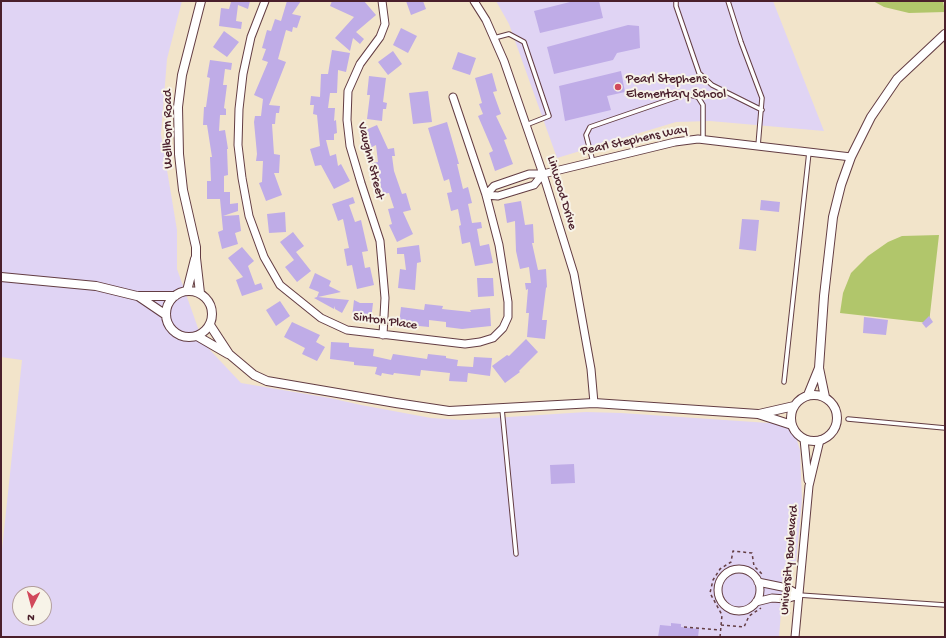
<!DOCTYPE html>
<html>
<head>
<meta charset="utf-8">
<style>
	body { margin:0 }
	#map { position:relative; width:946px; height:638px; overflow:hidden; background:#f2e4ca; font-family:"Gochi Hand",sans-serif }
	canvas { display:block }
	.frame { position:absolute; inset:0; border:2px solid #4a1f2b; pointer-events:none }
	.north { position:absolute; left:12px; top:586px; width:40px; height:40px; box-sizing:border-box; background:#f7f3e8; border:1px solid #b29e9c; border-radius:50%; rotate:186deg; font-size:11px; font-weight:700; line-height:16px; text-align:center; color:#4a1f2b }
	.north::after { content:''; display:block; margin:auto; width:14px; height:18px; background:#d1495b; clip-path:polygon(50% 0,100% 100%,50% 72%,0 100%) }
</style>
</head>
<body>
<div id="map">
<canvas width="946" height="638"></canvas>
<div class="frame"></div>
<div class="north">N</div>
</div>
<script>
const g = document.querySelector('canvas').getContext('2d');
g.lineJoin = 'round';
function fillPath(path, color) {
  g.fillStyle = color;
  g.fill(path, 'evenodd');
}
function poly(rows) {
  const path = new Path2D();
  for (const r of rows) {
    if (r.length === 3) {
      path.moveTo(r[0] + r[2], r[1]);
      path.arc(r[0], r[1], r[2], 0, 2 * Math.PI);
      continue;
    }
    path.moveTo(r[0], r[1]);
    for (let i = 2; i < r.length; i += 2) path.lineTo(r[i], r[i + 1]);
  }
  return path;
}
function strokePath(path, color, width, dash) {
  g.strokeStyle = color;
  g.lineWidth = width;
  g.lineCap = dash ? 'butt' : 'round';
  g.setLineDash(dash || []);
  g.stroke(path);
}
function drawText(font, color, halo, rows, align = 'center') {
  g.font = font + ' "Gochi Hand",sans-serif';
  g.lineWidth = 4;
  g.setLineDash([]);
  g.textBaseline = 'middle';
  g.strokeStyle = halo;
  g.fillStyle = color;
  for (const [text, x, y, turn = 0] of rows) {
    g.save();
    g.translate(x, y);
    g.rotate((+turn || 0) * Math.PI / 180);
    g.textAlign = isNaN(turn) ? turn : align;
    if (halo) g.strokeText(text, 0, 0);
    g.fillText(text, 0, 0);
    g.restore();
  }
}
const built = poly([
	[1,1,182,1,167,59,161,134,177,230,177,269,198,328,209,349,241,383,330,398,361,405,431,418,462,420,586,412,621,413,784,424,795,434,800,450,802,500,796,562,784,576,779,637,1,637,1,559,22,360,1,357],
	[20,594,44,594,44,618,20,618],
	[496,1,773,1,824,131,710,121,676,122,557,158,509,24]
]);
const green = poly([
	[873,1,943,1,945,12,909,13,884,7],
	[939,235,929,323,840,313,843,293,851,273,868,256,888,242,902,236]
]);
const building = poly([
	[229,1,250,1,248,9,238,5,236,21,242,22,241,29,219,26,221,8,229,9,231,2],
	[287,1,301,1,292,14,301,16,297,28,293,27,292,32,286,30,278,59,286,62,269,105,280,106,279,113,276,113,275,124,272,124,274,154,280,155,279,173,274,173,282,195,266,201,259,183,262,182,263,161,256,161,257,154,254,122,255,116,261,116,263,99,254,95,268,62,262,60,266,49,262,48,267,30,271,31,275,19,281,21],
	[332,1,364,1,376,15,356,32,364,39,360,44,353,38,350,51,335,38,354,17,330,6],
	[406,1,423,1,426,9,411,15],
	[574,1,599,1,603,18,540,33,534,11],
	[628,25,639,26,640,48,617,53,613,60,554,74,547,47],
	[401,28,417,36,408,53,393,45],
	[224,31,239,42,227,57,213,47],
	[332,50,350,53,346,72,338,70,337,93,330,93,328,108,335,108,334,121,336,120,337,133,334,134,334,140,326,140,330,156,336,154,338,166,341,164,350,181,334,189,321,165,315,166,310,149,320,146,317,115,313,114,314,105,310,105,311,96,320,97,321,74,328,74],
	[393,51,402,64,388,75,378,62],
	[458,52,476,58,470,75,452,69],
	[210,60,232,63,231,70,225,69,223,85,227,85,224,108,226,109,226,115,220,115,219,131,225,130,228,149,227,149,228,175,224,176,224,192,230,192,230,204,238,203,238,211,223,216,239,215,241,231,235,233,238,244,222,249,218,232,223,230,220,199,207,199,207,181,211,181,210,157,212,157,207,125,203,125,204,107,206,107,210,78,207,77],
	[621,71,625,92,607,96,611,110,565,121,559,86],
	[492,73,497,91,493,92,501,114,496,116,507,139,504,140,513,164,495,171,489,153,493,151,478,116,483,114,479,104,482,103,475,78],
	[369,76,386,78,383,102,387,103,386,109,383,109,382,121,367,119,370,95,367,95],
	[428,91,432,122,413,124,409,93],
	[447,122,459,164,457,164,463,189,468,187,472,203,468,204,472,223,481,222,482,228,477,229,480,246,489,244,493,263,475,266,470,242,462,244,459,226,461,225,458,209,451,211,447,193,452,192,449,179,444,181,428,128],
	[377,125,388,149,394,148,395,156,392,156,394,171,402,194,406,193,411,210,403,212,413,234,397,242,389,225,392,224,388,209,394,208,389,193,383,194,375,169,373,169,372,163,378,162,376,145,368,149,361,132],
	[353,197,355,203,349,205,355,222,361,220,368,251,362,252,365,268,370,267,374,285,357,289,352,265,347,266,344,249,349,248,343,219,338,221,332,204],
	[761,200,780,202,779,212,760,210],
	[521,201,525,225,533,224,534,243,532,243,538,270,546,269,547,287,546,288,542,320,547,320,545,339,527,337,529,313,526,313,528,289,526,290,525,283,531,283,529,267,520,269,516,251,515,221,507,223,504,204],
	[285,212,286,232,269,233,267,214],
	[742,219,759,220,756,251,739,249],
	[293,232,304,246,296,252,311,271,297,282,285,267,294,260,280,242],
	[419,245,421,262,417,263,415,290,398,288,400,269,406,270,404,254,397,254,397,248],
	[242,247,254,261,248,266,255,285,261,283,263,289,242,296,236,280,243,277,228,258],
	[315,273,331,281,329,286,341,292,318,297,349,300,342,313,335,309,335,306,334,309,314,298,317,297,319,292,309,288],
	[477,278,493,278,494,296,478,297],
	[354,300,360,303,373,303,371,320,352,318],
	[280,301,290,316,276,326,266,310],
	[425,304,443,306,442,309,471,312,470,310,490,308,491,326,462,329,446,327,446,322,429,320,429,327,399,324,401,307,424,310],
	[929,316,933,322,926,328,922,323],
	[864,317,888,320,886,335,863,333],
	[292,322,320,335,316,342,325,347,317,361,302,354,305,348,284,337],
	[526,339,538,352,519,371,520,372,505,383,492,366,507,355,509,356],
	[331,342,349,343,349,347,374,349,373,356,391,360,393,354,427,359,428,354,446,356,446,358,458,360,457,366,473,367,474,357,492,358,490,376,468,373,467,382,449,381,450,373,421,370,420,376,394,373,393,375,382,373,381,376,375,374,377,367,354,365,354,362,330,359],
	[574,464,575,483,551,484,550,465],
	[671,623,681,624,681,627,699,629,698,637,658,637,660,625,671,626]
]);
const path = poly([
	[787,579,789,573,793,574],
	[784,607,785,613,791,613],
	[721,625,744,627,749,616,761,608],
	[684,627,721,630],
	[720,637,722,615,710,593,713,580,720,569,731,562,733,551,742,552,752,553,754,566,763,575]
]);
const service = poly([
	[676,1,676,6,699,73,712,85,762,110],
	[728,1,741,42,762,98,758,146],
	[494,38,509,34,524,42,549,116,526,125],
	[593,162,586,135,590,127,686,94,698,97,703,105,703,140],
	[784,382,809,152],
	[502,409,516,554],
	[848,419,945,428],
	[799,595,945,605]
]);
const minor = poly([
	[265,1,251,37,243,74,239,109,238,145,242,178,249,216,264,257,280,285,321,318,347,330,465,344,480,342,493,338,503,328,508,317,508,302,499,245,486,195,453,97],
	[382,1,385,24,380,37,360,64,348,91,347,120,350,146,361,183,380,241,385,298,383,335],
	[474,1,486,20,504,61,543,174,574,274,591,369,594,403],
	[486,195,494,186,529,174,543,174,675,142,698,139,851,157],
	[486,195,498,196,534,185,543,174],
	[804,439,808,480],
	[739,590,21],
	[758,582,787,588,799,595],
	[756,602,772,598,786,599,799,595],
	[795,637,809,486,820,440]
]);
const tertiary = poly([
	[1,277,96,286,137,296,175,296],
	[189,314,23],
	[187,291,195,259],
	[200,293,196,258,196,247,183,190,179,154,178,107,182,75,201,1],
	[138,296,166,315],
	[210,325,229,354,254,375,267,381,396,403,449,411,594,403,758,414,792,425],
	[197,336,228,354],
	[814,418,23],
	[808,395,819,368],
	[825,397,819,368,824,296,833,217,841,185,851,157,871,117,897,79,945,34],
	[759,414,794,406]
]);
const markers = [
	[618,87,4,"#d1495b"]
];
const poiNames = [
	["Pearl Stephens",626,80],
	["Elementary School",626,95]
];
const streetNames = [
	["Wellborn Road",169,129,-90],
	["Pearl Stephens Way",634,141,-12],
	["Vaughn Street",370,161,76],
	["Linwood Drive",561,193,73],
	["Sinton Place",385,322,8],
	["University Boulevard",790,560,-85]
];
fillPath(built, '#e0d4f4');
fillPath(green, '#b1c66b');
fillPath(building, '#bface7');
strokePath(service, '#633d43', 5.5);
strokePath(minor, '#633d43', 9);
strokePath(tertiary, '#633d43', 10);
strokePath(path, '#633d43', 1.5, [3, 3]);
strokePath(service, '#fff', 3.5);
strokePath(minor, '#fff', 7);
strokePath(tertiary, '#fff', 8);
for (const [x, y, r, color] of markers) {
  const dot = new Path2D();
  dot.arc(x, y, r, 0, 2 * Math.PI);
  g.fillStyle = color;
  g.fill(dot);
  strokePath(dot, '#f7f3e8', 1.5);
}
drawText('13px', '#4a1f2b', '#f7f3e8', poiNames, 'left');
drawText('13px', '#4a1f2b', '#f7f3e8', streetNames);
</script>
</body>
</html>
